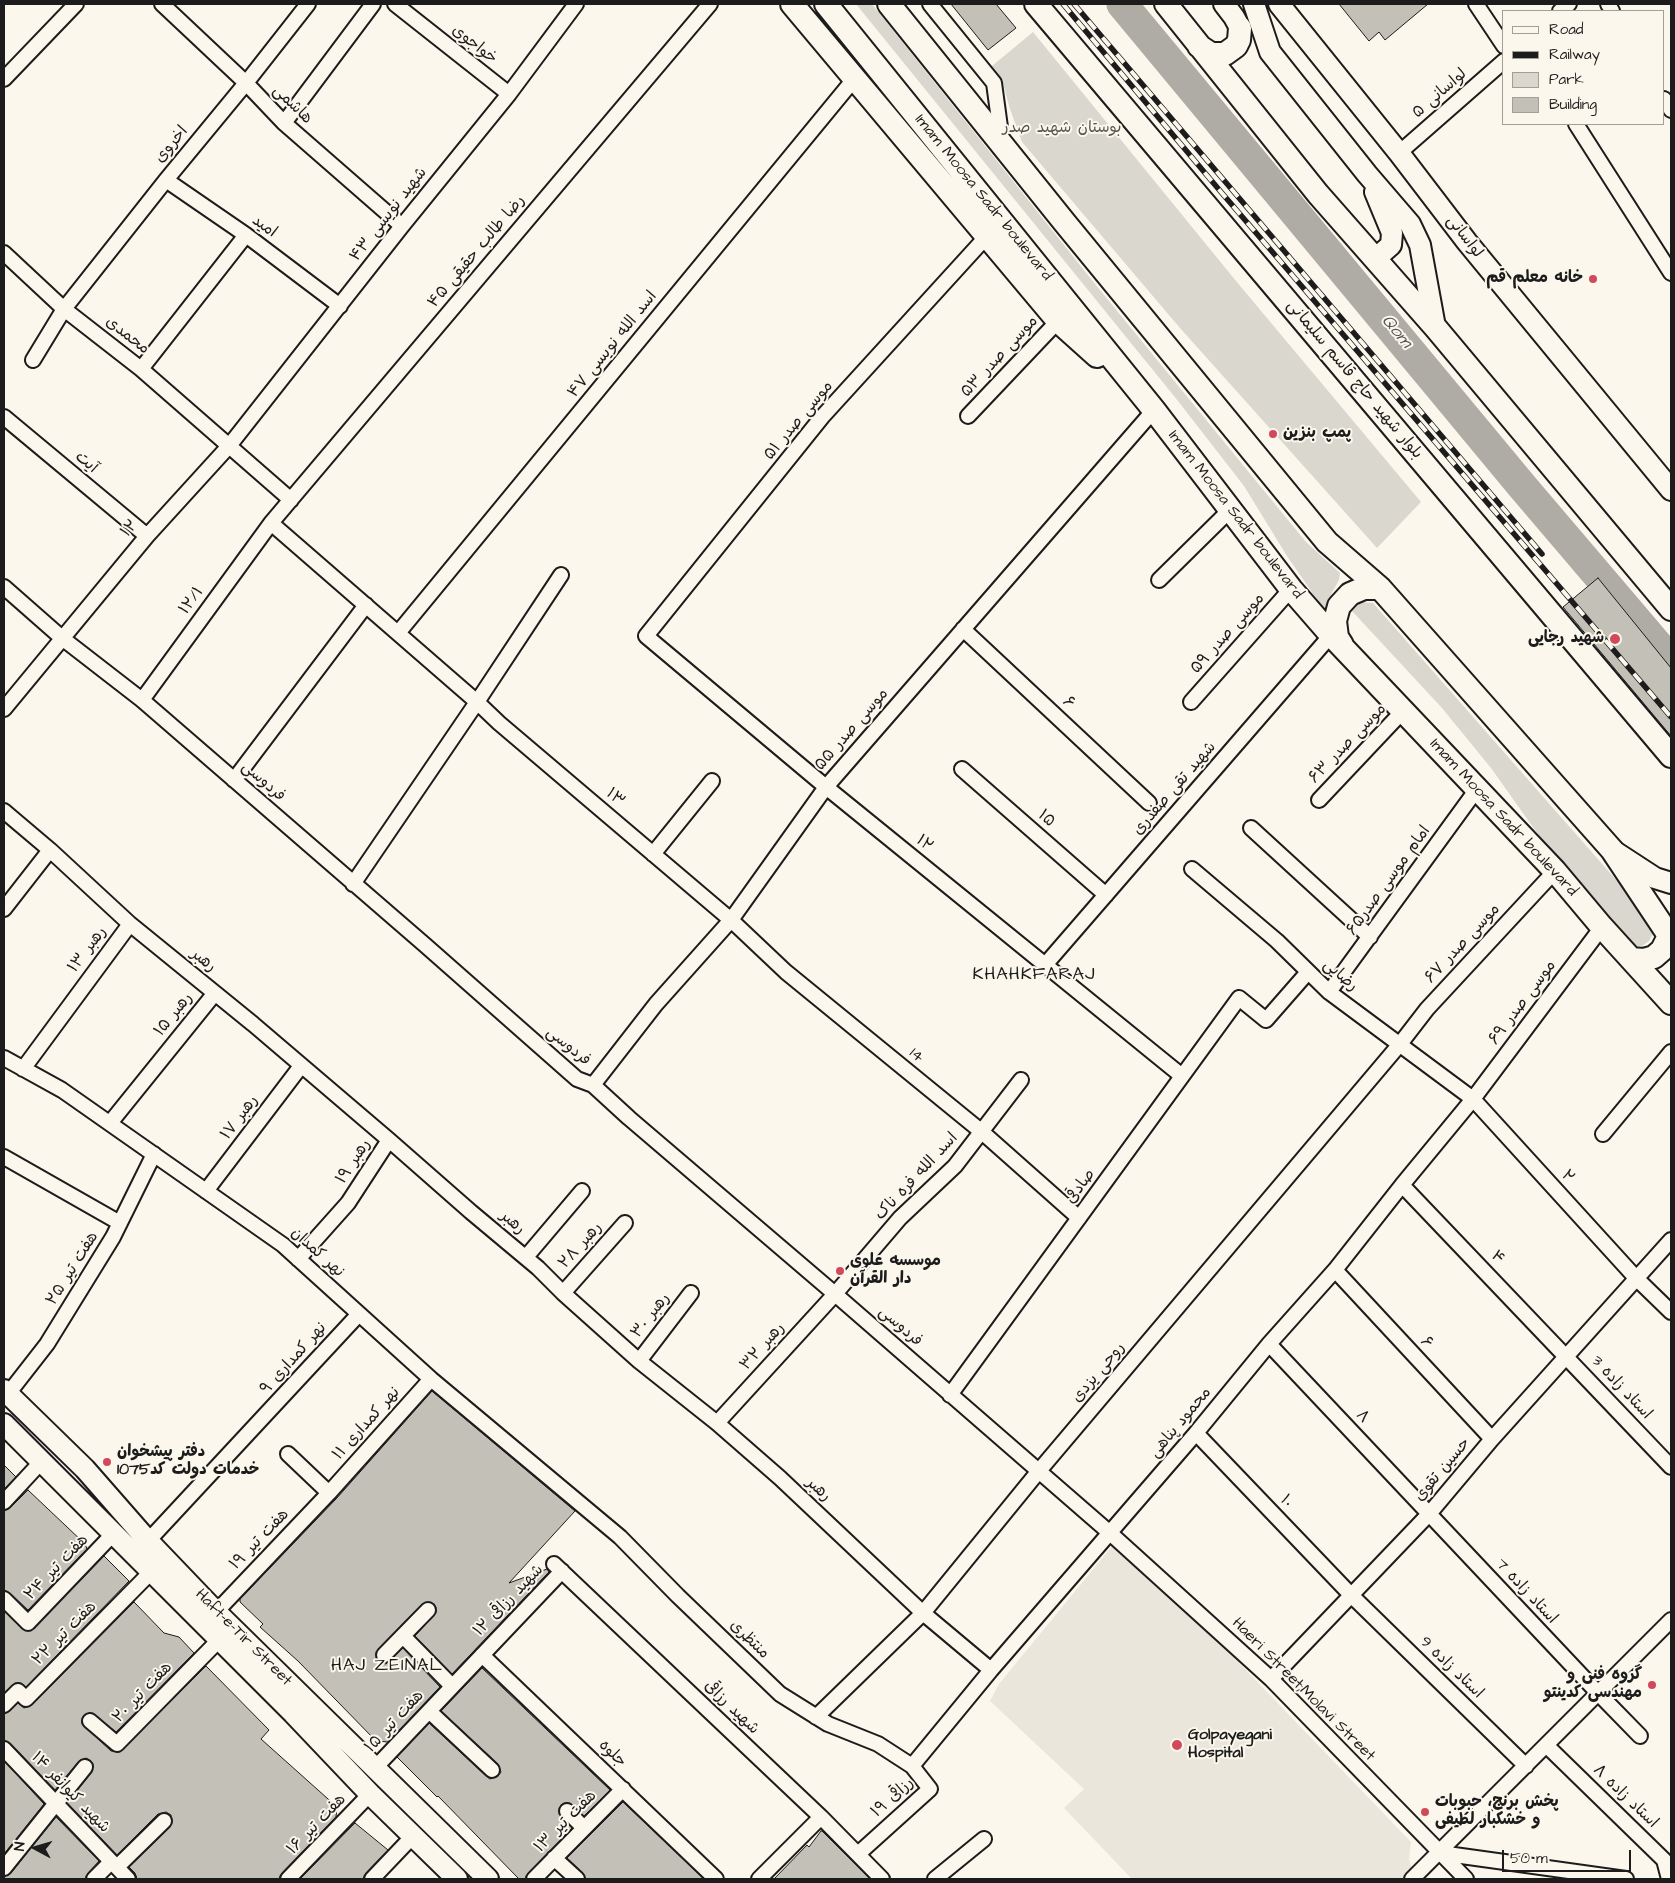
<!DOCTYPE html>
<html>
<head>
<meta charset="utf-8">
<style>
	body { margin:0 }
	#map { position:relative; width:1675px; height:1883px; overflow:hidden; background:#fbf7ec; font-family:"Architects Daughter",sans-serif }
	canvas { display:block }
	.frame { position:absolute; inset:0; border:5px solid #1c1c1c; pointer-events:none }
	.legend { position:absolute; left:1502px; top:10px; width:162px; height:115px; box-sizing:border-box; background:#fbf7ec; border:1px solid #a29f99; margin:0; padding:6px 9px; list-style:none; font-size:15px; color:#1c1c1c }
	.legend li { display:flex; align-items:center; gap:10px; height:25px }
	.legend b { width:25px; border:1px solid #a29f99 }
	.north { position:absolute; left:10px; top:1823px; width:50px; height:50px; -webkit-text-stroke:4px #fbf7ec; paint-order:stroke; rotate:276deg; font-size:14px; font-weight:700; line-height:20px; text-align:center; color:#1c1c1c }
	.north::after { content:''; display:block; margin:auto; width:18px; height:22px; background:#1c1c1c; clip-path:polygon(50% 0,100% 100%,50% 72%,0 100%) }
	.scale { position:absolute; left:1502px; top:1850px; width:129px; height:22px; box-sizing:border-box; border:2px solid #1c1c1c; border-top:0; padding-left:6px; font-size:15px; line-height:18px; white-space:nowrap; color:#1c1c1c; -webkit-text-stroke:4px #fbf7ec; paint-order:stroke }
</style>
</head>
<body>
<div id="map">
<canvas width="1675" height="1883"></canvas>
<div class="frame"></div>
<ul class="legend">
<li><b style="height:6px;background:#fbf7ec"></b>Road</li>
<li><b style="height:6px;background:#1c1c1c"></b>Railway</li>
<li><b style="height:14px;background:#dad7ce"></b>Park</li>
<li><b style="height:14px;background:#c3c0b8"></b>Building</li>
</ul>
<div class="north">N</div>
<div class="scale">50 m</div>
</div>
<script>
const g = document.querySelector('canvas').getContext('2d');
g.lineJoin = 'round';
function fillPath(path, color) {
  g.fillStyle = color;
  g.fill(path, 'evenodd');
}
function poly(rows) {
  const path = new Path2D();
  for (const r of rows) {
    path.moveTo(r[0], r[1]);
    for (let i = 2; i < r.length; i += 2) path.lineTo(r[i], r[i + 1]);
  }
  return path;
}
function strokePath(path, color, width, dash) {
  g.strokeStyle = color;
  g.lineWidth = width;
  g.lineCap = dash ? 'butt' : 'round';
  g.setLineDash(dash || []);
  g.stroke(path);
}
function drawText(font, color, halo, rows, align = 'center') {
  g.font = font + ' "Architects Daughter","Playpen Sans Arabic",sans-serif';
  g.lineWidth = 4;
  g.setLineDash([]);
  g.textBaseline = 'middle';
  g.strokeStyle = halo;
  g.fillStyle = color;
  for (const [text, x, y, turn = 0] of rows) {
    g.save();
    g.translate(x, y);
    g.rotate((+turn || 0) * Math.PI / 180);
    g.textAlign = isNaN(turn) ? turn : align;
    if (halo) g.strokeText(text, 0, 0);
    g.fillText(text, 0, 0);
    g.restore();
  }
}
const built = poly([
	[1125,1544,1411,1842,1409,1859,1413,1873,1406,1879,1132,1879,1064,1808,1084,1789,990,1701,999,1684,1113,1545]
]);
const green = poly([
	[856,4,872,4,1091,279,1256,481,1306,542,1340,573,1339,580,1328,600,1327,614,1287,556,1244,486,1178,401],
	[1033,32,1236,281,1421,502,1377,548,1180,328,1022,142,1010,109,1002,80,992,66],
	[1361,602,1373,603,1625,890,1653,934,1649,941,1642,946,1634,946,1557,861,1491,768,1442,708,1352,611,1354,606]
]);
const river = poly([
	[1122,4,1522,486,1671,661]
]);
const building = poly([
	[951,4,996,4,1016,28,988,50,951,4],
	[1339,4,1428,4,1385,40,1379,32,1369,41,1339,4],
	[1598,578,1671,668,1671,736,1563,607,1598,578],
	[432,1391,575,1511,509,1583,547,1569,549,1572,452,1674,415,1636,436,1613,436,1607,431,1602,422,1604,378,1649,376,1658,381,1663,386,1664,403,1648,440,1687,388,1742,376,1741,298,1661,260,1627,263,1624,240,1602,240,1599,336,1499,432,1391],
	[4,1465,16,1477,4,1489,4,1465],
	[28,1490,85,1544,87,1549,28,1610,10,1593,4,1590,4,1511,10,1508,28,1490],
	[104,1556,129,1581,26,1687,21,1683,15,1683,4,1693,4,1611,22,1629,31,1631,104,1556],
	[134,1602,164,1633,179,1637,194,1653,116,1732,92,1713,84,1715,82,1719,82,1724,111,1751,120,1752,206,1666,269,1730,261,1739,337,1807,336,1817,282,1873,279,1879,137,1879,135,1873,129,1867,170,1827,172,1823,171,1815,166,1812,158,1814,117,1855,67,1803,92,1772,93,1764,91,1761,86,1758,79,1761,55,1790,10,1743,4,1740,4,1714,10,1711,18,1703,24,1708,32,1705,134,1602],
	[482,1668,610,1790,584,1816,570,1803,564,1803,561,1805,559,1814,572,1828,528,1873,525,1879,519,1879,438,1796,437,1797,397,1757,429,1723,486,1776,490,1779,498,1776,501,1772,498,1764,441,1711,482,1668],
	[4,1761,44,1804,4,1854,4,1761],
	[623,1802,704,1879,586,1879,583,1873,567,1858,623,1802],
	[56,1817,99,1861,88,1873,85,1879,4,1879,4,1877,11,1873,56,1817],
	[355,1823,388,1850,366,1873,363,1879,300,1879,355,1823],
	[821,1831,822,1831,870,1879,774,1879,807,1845,809,1847,821,1831]
]);
const minor = poly([
	[162,4,246,83,284,123,402,226],
	[395,4,509,94],
	[930,4,994,83,1002,142],
	[1476,4,1504,46],
	[1608,4,1612,11],
	[1560,11,1569,4],
	[4,79,76,4],
	[1664,99,1671,110],
	[284,123,373,4],
	[1576,124,1671,273],
	[1399,153,1504,61],
	[166,180,246,235,340,306],
	[987,236,822,417,646,636,826,787,1182,1076],
	[4,253,64,309,141,369,291,500],
	[33,360,64,309,166,180,246,83,308,4],
	[141,369,246,235],
	[968,416,1058,321],
	[4,417,147,536],
	[271,523,477,702,499,723,731,920,786,972,982,1132,1079,1218],
	[1159,580,1230,510],
	[4,587,62,638,142,700,425,945,577,1079,593,1085,629,1118,835,1294,1110,1533,1271,1679,1466,1879],
	[963,629,1149,803],
	[398,633,855,78],
	[142,700,271,523,710,4],
	[1191,702,1291,589],
	[4,709,147,536,229,446,402,226,509,94,576,4],
	[962,769,1106,895],
	[234,780,366,605],
	[1319,800,1403,711],
	[4,811,50,850,130,924,253,1024,389,1140,471,1212,538,1268,563,1293,639,1361,717,1423,780,1478,923,1613,991,1670],
	[1251,828,1370,937],
	[653,854,712,781],
	[1192,869,1277,941,1329,992,1473,1099,1636,1278,1671,1312],
	[353,884,477,702,561,575],
	[4,909,50,850],
	[1045,965,1331,635],
	[1329,992,1477,789],
	[4,1058,62,1090,283,1245,431,1379,620,1537,678,1596,780,1694,828,1724,878,1744,912,1766,930,1789,858,1854],
	[23,1069,130,924],
	[593,1085,656,1004,731,920,826,787,1154,410],
	[110,1123,215,993],
	[1603,1134,1671,1052],
	[4,1157,120,1223],
	[1402,1185,1671,1467],
	[206,1191,301,1066],
	[526,1257,582,1191],
	[298,1259,348,1203,389,1140],
	[1335,1270,1492,1439],
	[563,1293,625,1223],
	[1269,1344,1598,1693,1640,1736],
	[639,1361,691,1293],
	[8,1394,47,1344,113,1237,154,1154],
	[950,1395,1239,998,1266,1020,1308,972],
	[717,1423,835,1294,900,1218,955,1166,1021,1080],
	[1196,1433,1351,1595,1526,1766],
	[288,1454,329,1493],
	[4,1502,42,1461],
	[148,1541,359,1314],
	[554,1564,821,1817,882,1879],
	[4,1599,28,1623,114,1533],
	[216,1612,329,1493,431,1379],
	[403,1636,452,1686],
	[384,1655,428,1610],
	[482,1655,716,1879],
	[1271,1679,1429,1514,1492,1439,1671,1240],
	[4,1705,18,1691,26,1699,152,1571],
	[429,1711,492,1770],
	[816,1717,923,1613,1038,1472,1400,1044,1427,1009,1555,871],
	[90,1721,117,1744,219,1640],
	[1546,1745,1664,1860,1669,1879],
	[4,1749,128,1879],
	[912,1766,991,1670,1196,1433,1269,1344,1335,1270,1402,1185,1473,1099,1602,927],
	[374,1769,562,1571],
	[567,1811,584,1828],
	[1440,1853,1626,1879],
	[554,1858,577,1879],
	[117,1867,164,1821],
	[4,1868,85,1767],
	[94,1879,111,1862],
	[288,1879,370,1794],
	[372,1879,413,1836],
	[534,1879,623,1789],
	[759,1879,821,1817],
	[935,1879,984,1839],
	[1412,1879,1671,1620]
]);
const secondary = poly([
	[1224,4,1234,17,1240,28],
	[1254,4,1270,52,1367,174,1410,224,1420,245,1435,327],
	[1279,4,1399,153,1467,242,1671,490],
	[1375,192,1392,233,1391,245,1375,259],
	[1612,850,1655,878,1671,883],
	[4,1390,85,1469,148,1541,216,1612,488,1879],
	[4,1424,293,1713,370,1794,457,1879]
]);
const primary = poly([
	[792,4,1058,321,1097,356],
	[826,4,1154,410,1291,589,1331,635,1555,871,1602,927,1671,1003],
	[889,4,1065,223,1327,542,1380,588,1612,850,1666,931,1671,942],
	[1036,4,1671,756],
	[1166,4,1318,194,1435,327,1671,609],
	[1199,46,1211,54,1225,54,1236,46,1239,40,1240,28],
	[1342,645,1337,637,1335,621,1339,606,1350,594,1364,588,1380,588],
	[1631,959,1644,960,1654,957,1662,950,1669,936]
]);
const rail = poly([
	[1063,4,1221,192,1671,717],
	[1074,4,1542,554]
]);
const markers = [
	[1593,279,5,"#d1495b"],
	[1273,434,5,"#d1495b"],
	[1615,639,6,"#d1495b"],
	[840,1271,5,"#d1495b"],
	[107,1462,5,"#d1495b"],
	[1652,1685,5,"#d1495b"],
	[1177,1745,6,"#d1495b"],
	[1425,1812,5,"#d1495b"]
];
const streetNames = [
	["خواجوی",474,45,38],
	["لواسانی ۵",1440,94,-41],
	["هاشمی",292,105,44],
	["اخروی",172,145,-50],
	["Imam Moosa Sadr boulevard",983,198,51],
	["۴۳ شهید نویسی",389,215,-52],
	["امید",264,227,36],
	["لواسانی",1464,237,52],
	["۴۵ رضا طالب حقیقی",477,252,-50],
	["محمدی",127,336,38],
	["۴۷ اسد الله نویسی",613,345,-51],
	["موسی صدر ۵۳",1000,357,-47],
	["بلوار شهید حاج قاسم سلیمانی",1354,380,50],
	["موسی صدر ۵۱",799,421,-50],
	["آیت",86,463,40],
	["Imam Moosa Sadr boulevard",1235,515,52],
	["۱۲",130,529,-49],
	["۱۲/۱",192,601,-54],
	["موسی صدر ۵۹",1228,634,-48],
	["۶",1068,703,43],
	["موسی صدر ۵۵",852,730,-49],
	["موسی صدر ۶۳",1348,744,-46],
	["فردوسی",263,782,41],
	["شهید تقی صفدری",1175,789,-49],
	["۱۳",615,798,40],
	["Imam Moosa Sadr boulevard",1503,818,47],
	["۱۵",1046,819,41],
	["۱۲",924,844,39],
	["امام موسی صدر۶۵",1389,881,-54],
	["موسی صدر ۶۷",1463,944,-47],
	["رهبر ۱۳",88,950,-53],
	["رهبر",203,961,39],
	["رضایی",1340,976,41],
	["موسی صدر ۶۹",1523,1003,-53],
	["رهبر ۱۵",174,1015,-51],
	["فردوسی",568,1047,39],
	["14",916,1056,39],
	["رهبر ۱۷",240,1118,-53],
	["رهبر ۱۹",354,1162,-57],
	["اسد الله فره ناک",917,1177,-47],
	["۲",1567,1177,48],
	["صادقی",1081,1187,-54],
	["رهبر",512,1223,40],
	["رهبر ۲۸",581,1246,-48],
	["نهر کمدان",317,1253,42],
	["۴",1497,1258,46],
	["هفت تیر ۲۵",73,1269,-58],
	["رهبر ۳۰",651,1316,-52],
	["فردوسی",900,1327,41],
	["۶",1426,1343,47],
	["رهبر ۳۲",763,1347,-48],
	["نهر کمداری ۹",294,1359,-48],
	["روحی یزدی",1099,1373,-50],
	["استاد زاده 3",1621,1388,47],
	["۸",1362,1417,47],
	["محمود پناهی",1181,1423,-50],
	["نهر کمداری ۱۱",367,1424,-48],
	["حسین تقوی",1443,1470,-50],
	["رهبر",818,1490,43],
	["۱۰",1286,1502,46],
	["هفت تیر ۱۹",260,1540,-46],
	["هفت تیر ۲۴",57,1568,-46],
	["استاد زاده 7",1526,1592,47],
	["شهید رزاقی ۱۲",509,1601,-46],
	["هفت تیر ۲۲",65,1634,-45],
	["Haft-e-Tir Street",243,1638,45],
	["منتظری",749,1640,44],
	["استاد زاده 9",1451,1668,44],
	["Haeri Street;Molavi Street",1303,1690,45],
	["هفت تیر ۲۰",143,1693,-46],
	["شهید رزاقی",731,1708,44],
	["هفت تیر ۱۵",395,1722,-47],
	["جلوه",612,1754,44],
	["شهید کیوانفر ۱۴",70,1793,46],
	["استاد زاده ۸",1625,1797,44],
	["رزاقی ۱۹",893,1798,-42],
	["هفت تیر ۱۳",566,1822,-45],
	["هفت تیر ۱۶",317,1825,-46]
];
const parkNames = [
	["بوستان شهید صدر",1062,129]
];
const poiNames = [
	["خانه معلم قم",1583,279,"right"],
	["پمپ بنزین",1283,434],
	["شهید رجایی",1604,639,"right"],
	["موسسه علوی",850,1262],
	["دار القرآن",850,1280],
	["دفتر پیشخوان",117,1453],
	["خدمات دولت کد1075",117,1471],
	["گروه فنی و",1642,1676,"right"],
	["مهندسی کدینتو",1642,1694,"right"],
	["Golpayegani",1188,1736],
	["Hospital",1188,1754],
	["پخش برنج، حبوبات",1435,1803],
	["و خشکبار لطیفی",1435,1821]
];
const waterNames = [
	["Qom",1396,332,50]
];
const neighbourhoodNames = [
	["KHAHKFARAJ",1034,975],
	["HAJ ZEINAL",387,1666]
];
fillPath(built, '#eae6dc');
fillPath(green, '#dad7ce');
strokePath(river, '#afaca5', 31);
fillPath(building, '#c3c0b8');
strokePath(building, '#1c1c1c', 1);
strokePath(minor, '#1c1c1c', 18);
strokePath(secondary, '#1c1c1c', 24);
strokePath(primary, '#1c1c1c', 26);
strokePath(minor, '#fbf7ec', 14);
strokePath(secondary, '#fbf7ec', 20);
strokePath(primary, '#fbf7ec', 22);
strokePath(rail, '#1c1c1c', 5.5);
strokePath(rail, '#fbf7ec', 4, [11]);
for (const [x, y, r, color] of markers) {
  const dot = new Path2D();
  dot.arc(x, y, r, 0, 2 * Math.PI);
  g.fillStyle = color;
  g.fill(dot);
  strokePath(dot, '#fbf7ec', 2);
}
drawText('16px', '#1c1c1c', '#fbf7ec', streetNames);
drawText('16px', '#555451', '#fbf7ec', parkNames);
drawText('bold 16px', '#1c1c1c', '#fbf7ec', poiNames, 'left');
drawText('italic 18px', '#575653', '#fbf7ec', waterNames);
g.letterSpacing = '1px';
drawText('18px', '#1c1c1c', '#fbf7ec', neighbourhoodNames);
g.letterSpacing = '0px';
</script>
</body>
</html>
